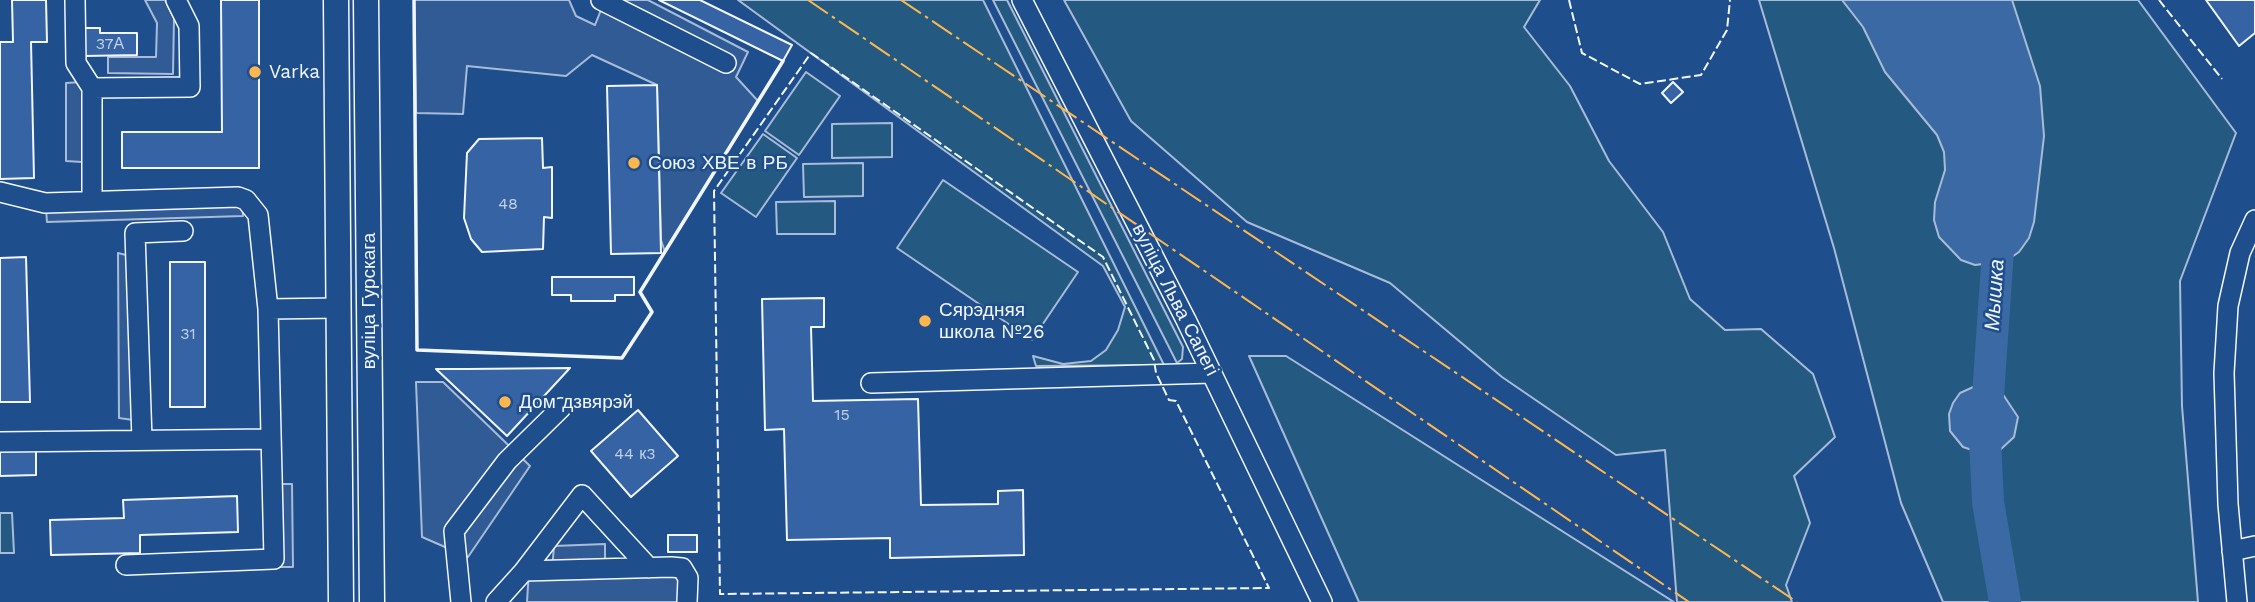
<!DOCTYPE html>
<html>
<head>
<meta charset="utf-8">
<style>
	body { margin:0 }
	canvas { display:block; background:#1f4e8c }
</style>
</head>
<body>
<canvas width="2255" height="602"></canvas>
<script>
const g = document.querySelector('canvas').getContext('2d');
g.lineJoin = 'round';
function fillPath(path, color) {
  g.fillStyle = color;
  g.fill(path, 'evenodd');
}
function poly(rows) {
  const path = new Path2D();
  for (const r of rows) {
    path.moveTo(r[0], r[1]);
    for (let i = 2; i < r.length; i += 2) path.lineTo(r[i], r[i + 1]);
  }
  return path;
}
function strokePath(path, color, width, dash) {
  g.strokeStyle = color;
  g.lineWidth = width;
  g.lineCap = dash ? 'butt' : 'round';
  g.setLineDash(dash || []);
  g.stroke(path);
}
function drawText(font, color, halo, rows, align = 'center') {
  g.font = font + ' "Work Sans",sans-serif';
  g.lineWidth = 5;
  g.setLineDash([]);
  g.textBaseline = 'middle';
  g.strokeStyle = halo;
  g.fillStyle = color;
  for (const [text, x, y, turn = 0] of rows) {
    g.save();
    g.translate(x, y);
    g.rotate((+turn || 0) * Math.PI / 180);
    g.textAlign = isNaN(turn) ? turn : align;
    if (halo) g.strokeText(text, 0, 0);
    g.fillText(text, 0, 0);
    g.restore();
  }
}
const green = poly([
	[738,0,983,0,1164,365,1036,366,1033,356,1063,364,1091,361,1106,350,1118,330,1125,307,1103,266,738,0],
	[993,0,1007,0,1183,347,1182,359,1177,363,993,0],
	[1064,0,1540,0,1524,27,1570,86,1609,161,1663,232,1690,299,1725,330,1761,329,1813,374,1835,437,1794,476,1810,523,1786,585,1792,602,1677,602,1665,450,1616,455,1502,377,1390,283,1247,222,1131,121,1064,0],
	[1759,0,2138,0,2236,133,2180,281,2182,406,2198,602,1943,602,1901,503,1834,248,1759,0],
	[806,72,840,96,799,155,765,131,806,72],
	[892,123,892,157,832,158,832,124,892,123],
	[763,134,797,158,756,217,721,193,763,134],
	[863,163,863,196,804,197,803,164,863,163],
	[943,180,1078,272,1032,340,897,248,943,180],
	[835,201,835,234,777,234,776,202,835,201],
	[1249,356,1286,356,1674,602,1359,602,1249,356],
	[0,513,12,513,14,553,0,553,0,513]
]);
const parking = poly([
	[145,0,165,0,174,18,173,74,108,73,108,57,156,57,157,23,145,0],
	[414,0,569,0,576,16,595,25,605,0,648,0,748,52,736,77,758,101,665,252,661,240,657,85,592,55,566,76,467,66,463,114,416,113,414,0],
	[82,82,82,162,66,161,66,83,82,82],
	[242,203,243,216,47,222,46,209,242,203],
	[118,253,130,256,133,420,119,418,118,253],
	[416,382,443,382,530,466,468,557,422,537,416,382],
	[278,484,292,484,293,567,279,567,278,484],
	[605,544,605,572,682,568,681,602,527,602,529,570,552,570,554,546,605,544]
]);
const water = poly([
	[1842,0,2012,0,2040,86,2044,136,2034,222,2029,238,2019,252,2006,261,1975,265,1961,260,1939,237,1934,220,1935,202,1945,170,1944,152,1937,135,1885,72,1863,27,1842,0],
	[1980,384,2002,393,2018,417,2014,437,2000,450,1975,451,1963,447,1950,431,1949,414,1953,403,1960,393,1980,384]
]);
const river = poly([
	[2000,221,1985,440,1988,502,2005,602]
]);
const building = poly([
	[12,0,46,0,47,42,31,42,34,178,0,179,0,42,13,42,12,0],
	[221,0,259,0,259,168,122,168,122,132,222,132,221,0],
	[659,0,700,0,792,45,783,61,659,0],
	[2206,0,2255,0,2255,33,2239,46,2206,0],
	[83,28,100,28,100,33,137,33,137,55,84,56,83,28],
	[1673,82,1683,92,1671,103,1662,93,1673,82],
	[657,85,661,253,611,254,607,86,657,85],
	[542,138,543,168,552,167,552,218,544,217,543,249,482,252,471,239,464,218,467,153,479,139,542,138],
	[26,257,30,402,0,402,0,258,26,257],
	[170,262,205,262,205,407,170,407,170,262],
	[552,277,634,277,634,295,615,295,615,301,571,301,571,295,552,295,552,277],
	[824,298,824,327,811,327,813,401,918,399,921,505,998,504,998,491,1023,490,1024,555,890,558,890,538,787,540,784,429,765,430,762,299,824,298],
	[570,368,507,436,436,369,467,369,570,368],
	[638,410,678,456,631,497,591,451,638,410],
	[36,450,36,475,0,476,0,451,36,450],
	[237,496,238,532,140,535,140,553,51,555,50,520,124,518,123,500,237,496],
	[668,535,697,535,697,552,668,552,668,535]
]);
const minor = poly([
	[75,0,76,63,92,88,92,201],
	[601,0,726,63],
	[1022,0,1186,320,1322,602],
	[92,88,190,87,189,26,176,0],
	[0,192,45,203,238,197,246,200,258,215,268,309,274,559,126,565],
	[268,309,338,308],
	[871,383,1212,373],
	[142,440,135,233,183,231],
	[0,442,270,439],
	[2232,551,2255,546],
	[524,571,582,495,649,568],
	[461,602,454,531,507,461,561,408],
	[496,602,524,571,671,567,682,568,688,578,687,602],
	[2237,602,2228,504,2224,373,2228,306,2240,253,2255,220]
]);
const major = poly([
	[336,0,341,602],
	[366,0,372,602]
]);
const fence = poly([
	[1569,0,1582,53,1640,84,1701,75,1727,30,1730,0],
	[2159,0,2222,79],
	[811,53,1103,257,1154,360,1156,373,1169,400,1176,401,1269,588,720,594,714,191,811,53]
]);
const wall = poly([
	[414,0,417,350,622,358,652,312,640,292,783,61]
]);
const power = poly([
	[808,0,1689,602],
	[901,0,1797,602]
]);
const markers = [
	[255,72,7,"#ffb74d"],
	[634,163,7,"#ffb74d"],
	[925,321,7,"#ffb74d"],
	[505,402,7,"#ffb74d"]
];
const numberNames = [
	["37А",110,44],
	["48",508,204],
	["31",188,334],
	["15",842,415],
	["44 к3",635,454]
];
const poiNames = [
	["Varka",269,72],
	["Союз ХВЕ в РБ",648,163],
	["Сярэдняя",939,310],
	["школа №26",939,332],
	["Дом дзвярэй",519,402]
];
const streetNames = [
	["вуліца Льва Сапегі",1175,300,63],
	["вуліца Гурскага",369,301,-90]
];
const waterNames = [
	["Мышка",1995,295,-86]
];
fillPath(green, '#245a82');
strokePath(green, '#a8bbd7', 2);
fillPath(parking, '#305b95');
strokePath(parking, '#a8bbd7', 2);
fillPath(water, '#3b69a3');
strokePath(water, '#a8bbd7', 2);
strokePath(river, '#3b69a3', 32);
fillPath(building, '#3563a3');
strokePath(building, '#f2f6ff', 2);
strokePath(minor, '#f2f6ff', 22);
strokePath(major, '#f2f6ff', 27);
strokePath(minor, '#1f4e8c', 19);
strokePath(major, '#1f4e8c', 24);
strokePath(fence, '#f2f6ff', 2, [9, 3.5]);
strokePath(wall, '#f2f6ff', 3.5);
strokePath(power, '#ffb74d', 2, [24, 5, 3.5, 5]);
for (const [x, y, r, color] of markers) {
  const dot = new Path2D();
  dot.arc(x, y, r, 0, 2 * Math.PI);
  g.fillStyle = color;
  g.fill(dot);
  strokePath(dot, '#1f4e8c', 2.5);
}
drawText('16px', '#c3d1e8', null, numberNames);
drawText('19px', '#f2f6ff', '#1f4e8c', poiNames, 'left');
drawText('19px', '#f2f6ff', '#1f4e8c', streetNames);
drawText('italic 21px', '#f2f6ff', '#1f4e8c', waterNames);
</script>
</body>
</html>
